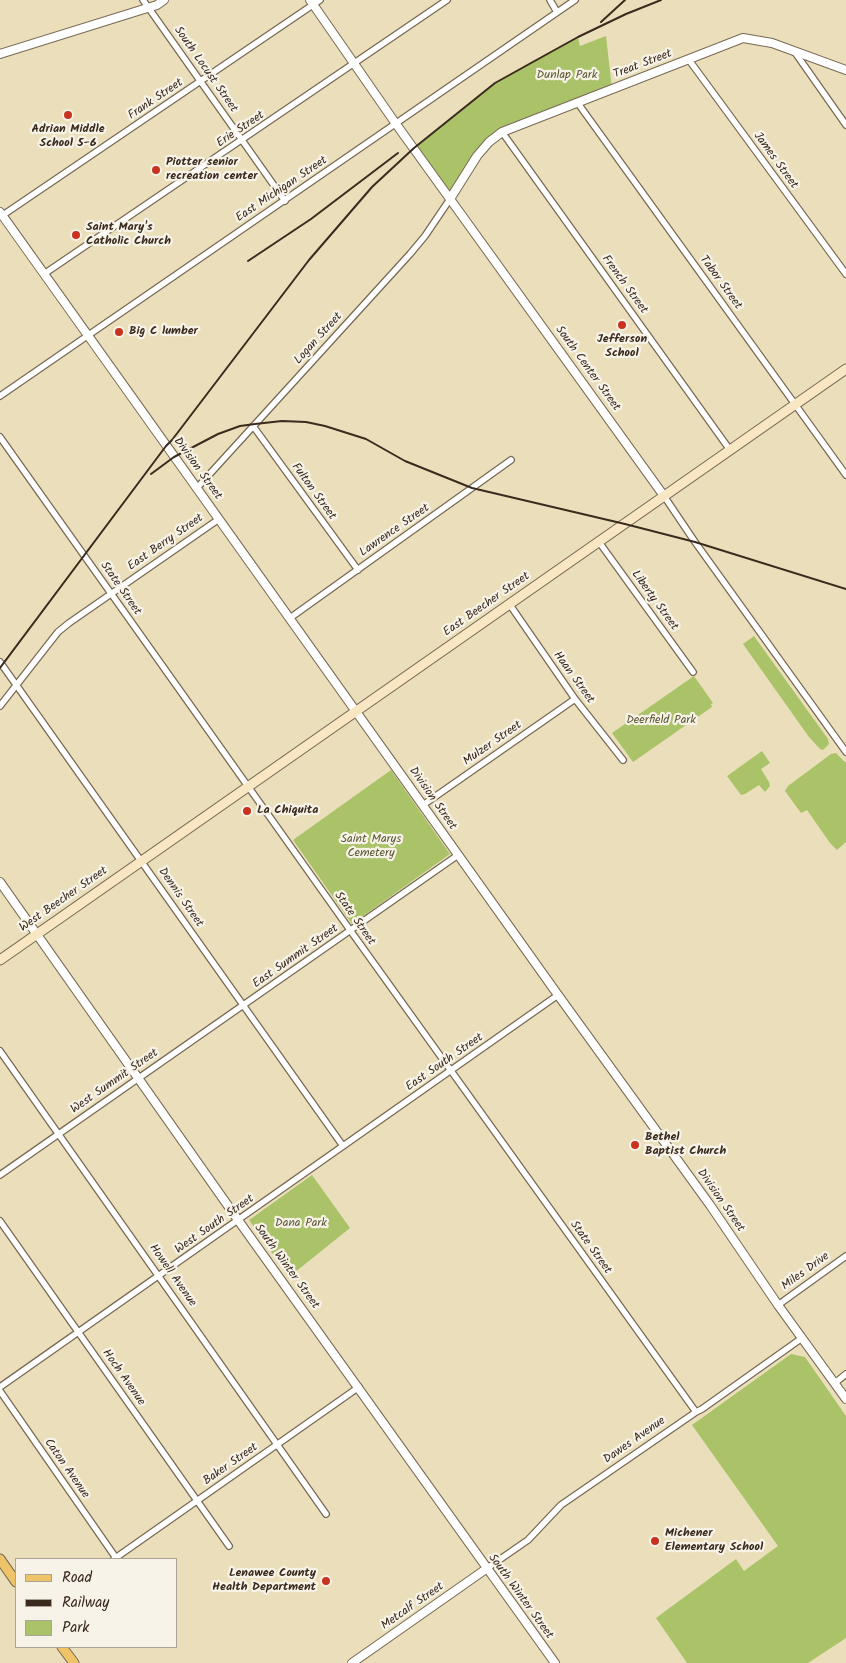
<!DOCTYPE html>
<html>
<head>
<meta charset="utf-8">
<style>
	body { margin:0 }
	#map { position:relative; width:846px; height:1663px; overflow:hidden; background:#eadfba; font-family:Kalam,sans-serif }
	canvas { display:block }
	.legend { position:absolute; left:15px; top:1558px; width:162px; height:90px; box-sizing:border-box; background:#f7f3e8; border:1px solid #aca397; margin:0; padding:6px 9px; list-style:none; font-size:15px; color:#3b2a1e }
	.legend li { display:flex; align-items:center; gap:10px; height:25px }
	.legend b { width:25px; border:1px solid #aca397 }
</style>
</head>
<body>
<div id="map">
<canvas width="846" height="1663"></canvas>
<ul class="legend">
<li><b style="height:6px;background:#efc469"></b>Road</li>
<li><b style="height:6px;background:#3b2a1e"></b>Railway</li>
<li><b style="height:14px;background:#aac369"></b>Park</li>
</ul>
</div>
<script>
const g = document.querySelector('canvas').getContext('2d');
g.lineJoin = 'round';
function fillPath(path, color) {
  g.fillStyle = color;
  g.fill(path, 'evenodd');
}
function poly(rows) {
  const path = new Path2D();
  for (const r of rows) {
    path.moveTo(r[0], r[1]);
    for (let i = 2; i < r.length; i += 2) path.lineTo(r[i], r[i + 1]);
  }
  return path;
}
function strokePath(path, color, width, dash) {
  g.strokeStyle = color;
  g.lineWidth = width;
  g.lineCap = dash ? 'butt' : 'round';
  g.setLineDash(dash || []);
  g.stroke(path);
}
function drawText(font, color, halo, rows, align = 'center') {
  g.font = font + ' Kalam,sans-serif';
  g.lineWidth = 4.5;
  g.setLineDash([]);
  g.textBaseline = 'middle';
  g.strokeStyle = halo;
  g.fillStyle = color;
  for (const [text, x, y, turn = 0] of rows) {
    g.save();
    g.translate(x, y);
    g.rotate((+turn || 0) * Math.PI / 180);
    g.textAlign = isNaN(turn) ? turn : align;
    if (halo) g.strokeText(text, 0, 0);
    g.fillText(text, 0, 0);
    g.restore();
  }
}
const green = poly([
	[606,36,612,89,495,136,450,199,414,148,495,83,527,64,578,37,580,46],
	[754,636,828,739,829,744,823,750,820,749,809,737,743,644],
	[694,676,713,703,711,704,712,707,633,762,612,733],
	[762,751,770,763,761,769,769,782,770,786,765,792,759,785,745,794,741,795,727,776],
	[836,753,846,763,846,842,837,850,830,843,807,810,801,813,785,791,788,786,831,754],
	[391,770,450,854,352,924,293,840],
	[312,1175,350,1228,289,1277,249,1220],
	[791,1354,805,1357,846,1416,846,1638,808,1663,687,1663,656,1618,736,1559,744,1571,778,1546,692,1425]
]);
const minor = poly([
	[143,0,285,201],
	[550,0,557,12],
	[794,51,846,125],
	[689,60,846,274],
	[577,102,846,475],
	[502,132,730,450],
	[3,215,320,0],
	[44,274,447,0],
	[0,396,575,0],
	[253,426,358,570],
	[0,437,355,937,696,1412],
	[197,488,410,254,425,236,450,199],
	[664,496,695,542,846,752],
	[599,542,693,672],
	[510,605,575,699,623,760],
	[290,618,511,460],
	[0,662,343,1146],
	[0,706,58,632,69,623,219,519],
	[423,805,575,699],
	[0,1051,326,1514],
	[0,1175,458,855],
	[0,1221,229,1546],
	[778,1305,846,1256],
	[835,1383,846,1374],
	[0,1387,558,995],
	[0,1391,116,1558],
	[114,1559,359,1387],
	[486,1569,528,1540,561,1505,696,1412,702,1409,802,1338]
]);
const tertiary = poly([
	[310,0,396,124,664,496],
	[0,54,157,5,164,0],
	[450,199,477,156,489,142,502,132,743,38,772,43,846,70],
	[0,212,558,995,710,1205,778,1305,846,1399],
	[0,882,243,1227,555,1663],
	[352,1663,486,1569]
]);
const secondary = poly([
	[0,960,846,369]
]);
const primary = poly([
	[0,1559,16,1582],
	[62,1647,74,1663]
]);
const rail = poly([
	[601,22,625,0],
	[248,261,311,219,398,153],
	[151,474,174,457,218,434,240,426,255,424,282,421,306,422,325,426,366,439,405,461,472,488,625,524,695,542,846,589],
	[0,668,166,446,172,440,309,260,372,187,414,148,495,83,578,37,626,14,661,0]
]);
const markers = [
	[68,115,5,"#c8321e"],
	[156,170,5,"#c8321e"],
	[76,235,5,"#c8321e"],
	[622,325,5,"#c8321e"],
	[119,332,5,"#c8321e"],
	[247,811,5,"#c8321e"],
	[635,1145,5,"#c8321e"],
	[655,1541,5,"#c8321e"],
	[326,1581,5,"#c8321e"]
];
const streetNames = [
	["Treat Street",643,65,-21],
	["South Locust Street",205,70,55],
	["Frank Street",156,100,-34],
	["Erie Street",241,130,-34],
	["James Street",775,161,54],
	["East Michigan Street",282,190,-34],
	["Tabor Street",720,283,54],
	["French Street",624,285,54],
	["Logan Street",319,339,-48],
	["South Center Street",587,369,54],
	["Division Street",197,469,54],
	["Fulton Street",313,492,54],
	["Lawrence Street",395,531,-35],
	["East Berry Street",166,543,-35],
	["State Street",120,589,55],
	["Liberty Street",654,601,54],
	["East Beecher Street",487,605,-35],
	["Haan Street",573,678,54],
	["Mulzer Street",493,744,-35],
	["Division Street",432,799,55],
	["Dennis Street",180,898,55],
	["West Beecher Street",64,900,-35],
	["State Street",354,919,55],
	["East Summit Street",296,957,-35],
	["East South Street",445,1063,-35],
	["West Summit Street",115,1082,-35],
	["Division Street",720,1201,55],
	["West South Street",215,1225,-35],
	["State Street",590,1248,54],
	["South Winter Street",286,1267,54],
	["Miles Drive",806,1272,-36],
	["Howell Avenue",172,1276,55],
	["Hoch Avenue",123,1378,55],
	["Dawes Avenue",635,1441,-35],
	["Baker Street",231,1465,-35],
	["Caton Avenue",66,1469,55],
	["South Winter Street",520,1597,54],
	["Metcalf Street",413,1607,-35]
];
const parkNames = [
	["Dunlap Park",567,76],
	["Deerfield Park",661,721],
	["Saint Marys",371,840],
	["Cemetery",371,854],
	["Dana Park",301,1224]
];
const poiNames = [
	["Adrian Middle",68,130,"center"],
	["School 5-6",68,144,"center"],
	["Piotter senior",166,163],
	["recreation center",166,177],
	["Saint Mary's",86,228],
	["Catholic Church",86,242],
	["Big C lumber",129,332],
	["Jefferson",622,340,"center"],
	["School",622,354,"center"],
	["La Chiquita",257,811],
	["Bethel",645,1138],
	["Baptist Church",645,1152],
	["Michener",665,1534],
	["Elementary School",665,1548],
	["Lenawee County",316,1574,"right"],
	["Health Department",316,1588,"right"]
];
fillPath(green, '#aac369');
strokePath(minor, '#786955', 8);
strokePath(tertiary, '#786955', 10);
strokePath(secondary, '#786955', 11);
strokePath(primary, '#786955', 11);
strokePath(minor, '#fff', 5.5);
strokePath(tertiary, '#fff', 8);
strokePath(secondary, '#f9e7c3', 9);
strokePath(primary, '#efc469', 9);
strokePath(rail, '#3b2a1e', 2);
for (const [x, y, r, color] of markers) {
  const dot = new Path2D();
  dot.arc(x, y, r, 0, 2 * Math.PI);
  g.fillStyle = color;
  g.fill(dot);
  strokePath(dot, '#f7f3e8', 2);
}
drawText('12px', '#3b2a1e', '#f7f3e8', streetNames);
drawText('12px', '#5c5834', '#f7f3e8', parkNames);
drawText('bold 12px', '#3b2a1e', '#f7f3e8', poiNames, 'left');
</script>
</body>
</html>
